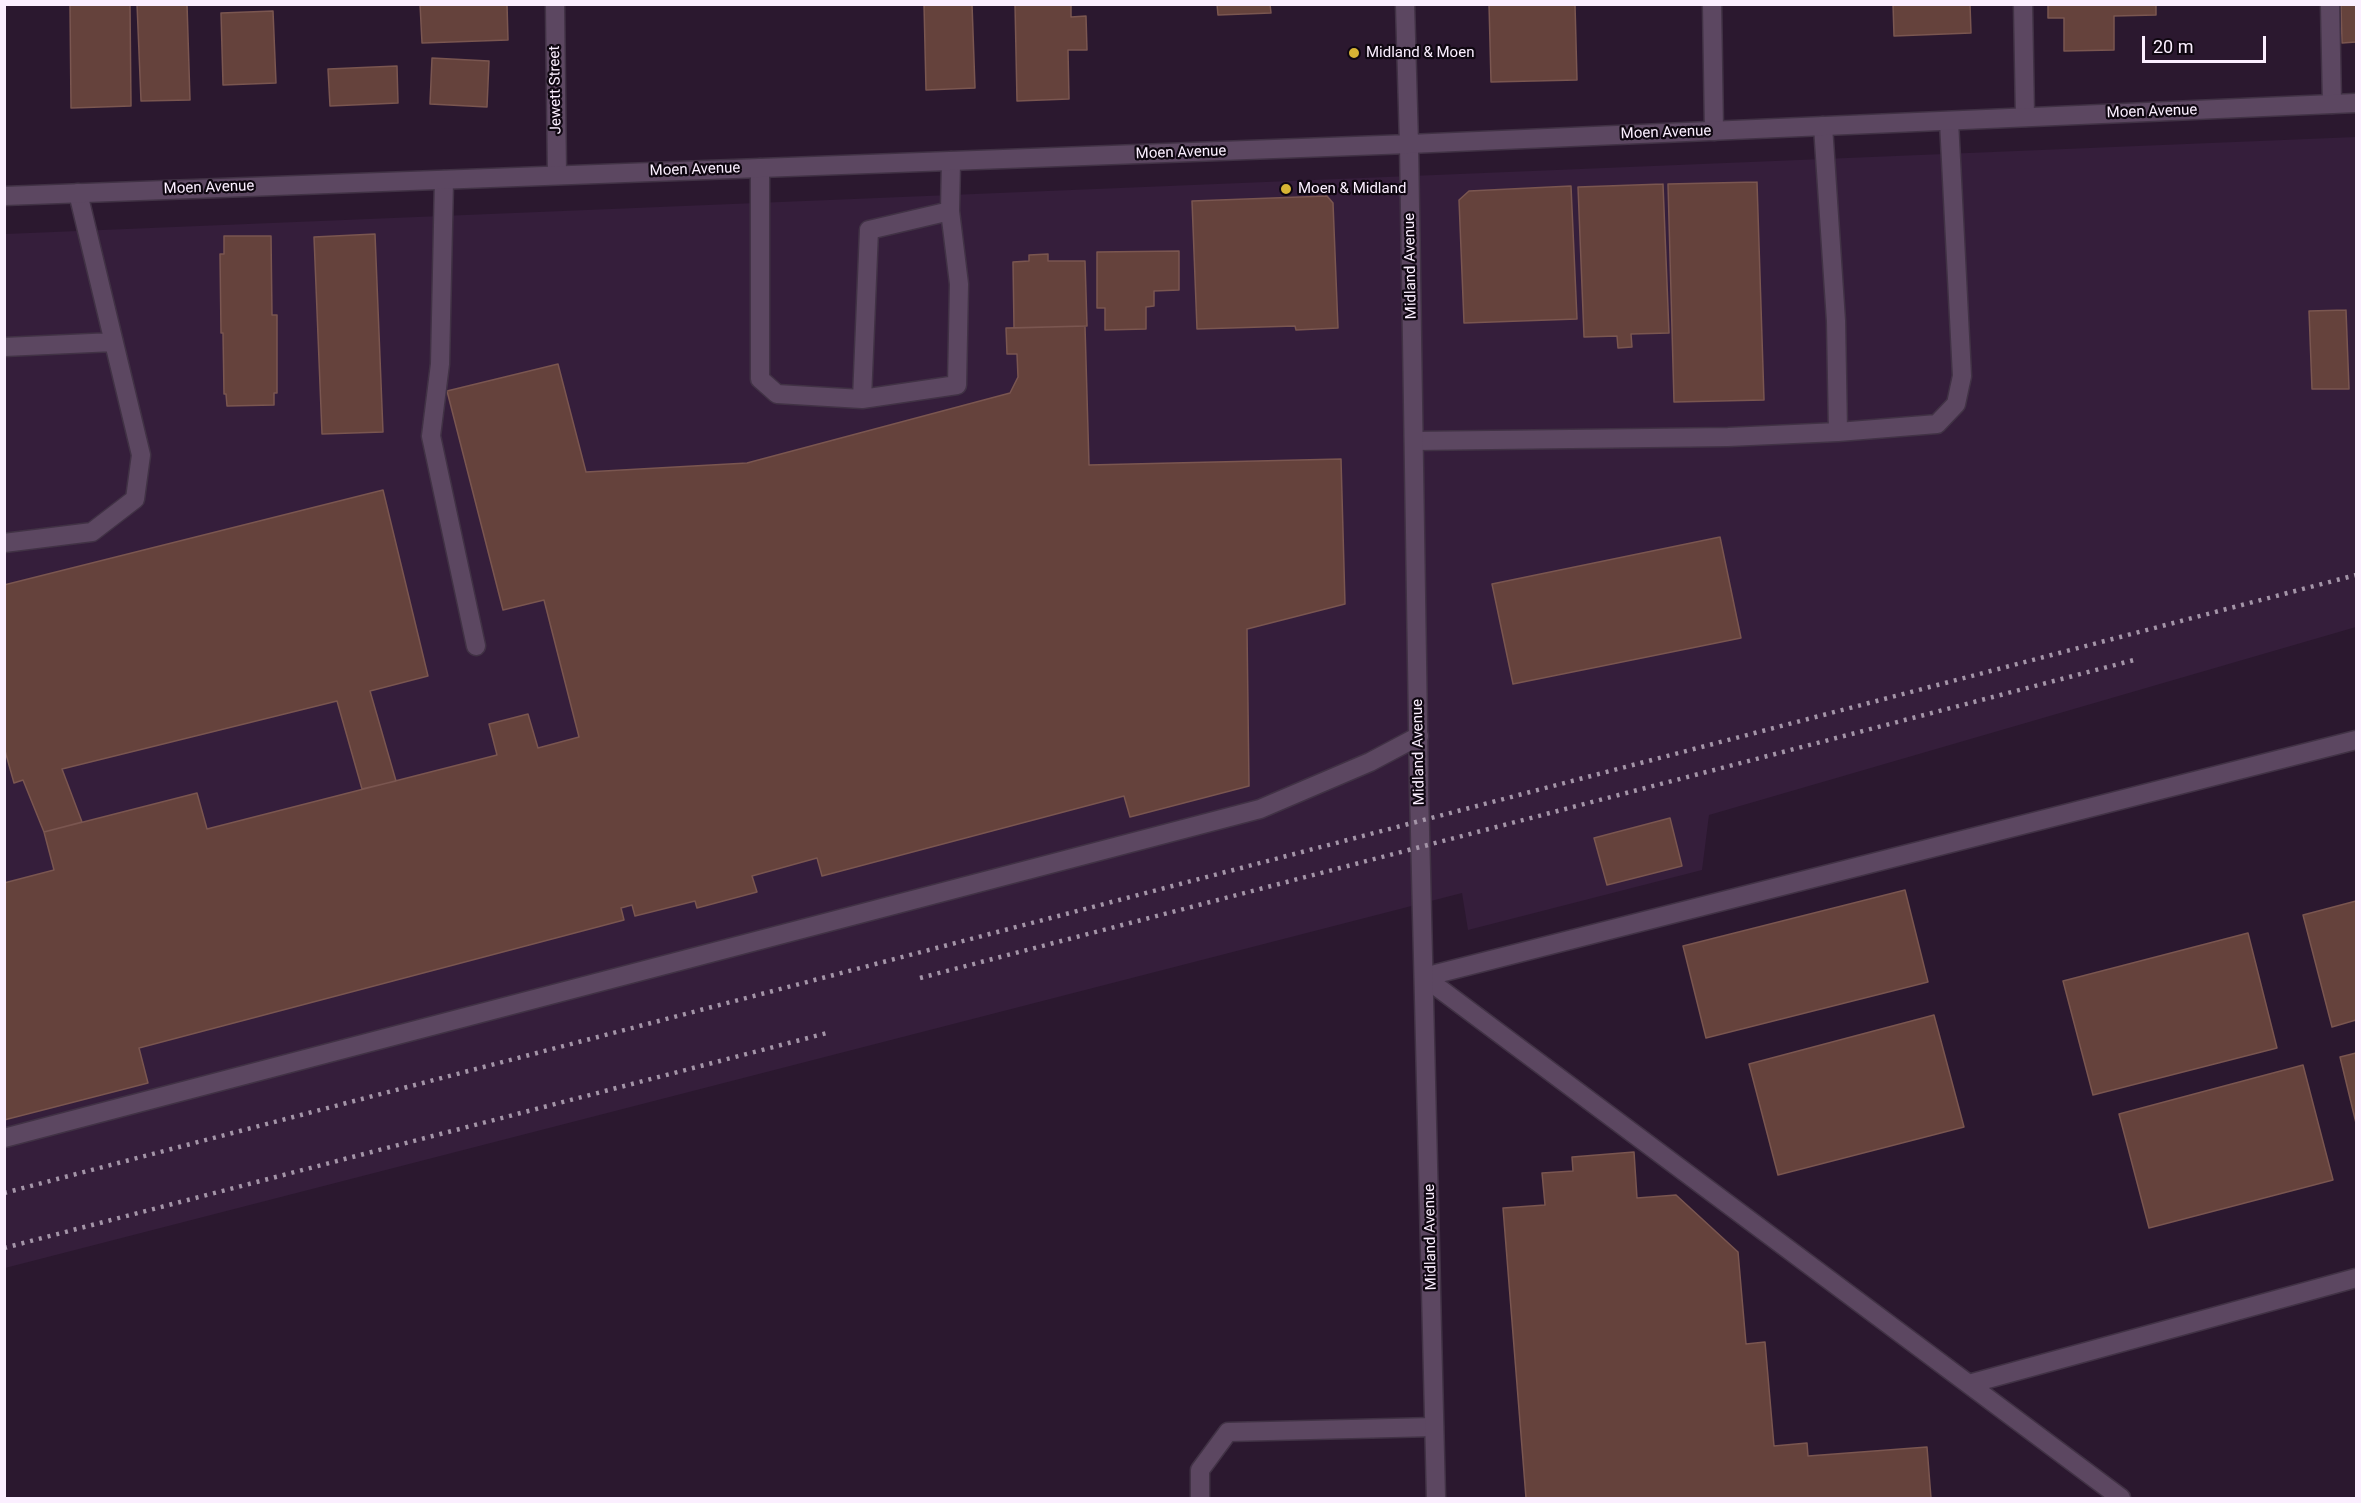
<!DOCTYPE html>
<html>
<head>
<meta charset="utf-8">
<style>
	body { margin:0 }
	#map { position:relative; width:2361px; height:1503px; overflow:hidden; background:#2b182f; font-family:Roboto,sans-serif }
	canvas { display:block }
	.frame { position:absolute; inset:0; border:6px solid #fbefff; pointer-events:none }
	.scale { position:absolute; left:2142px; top:36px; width:124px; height:27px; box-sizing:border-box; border:3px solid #fbefff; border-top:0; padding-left:8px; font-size:18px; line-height:21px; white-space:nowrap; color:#fbefff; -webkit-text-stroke:4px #0f0711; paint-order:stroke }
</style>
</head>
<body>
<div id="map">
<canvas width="2361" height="1503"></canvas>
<div class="frame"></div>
<div class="scale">20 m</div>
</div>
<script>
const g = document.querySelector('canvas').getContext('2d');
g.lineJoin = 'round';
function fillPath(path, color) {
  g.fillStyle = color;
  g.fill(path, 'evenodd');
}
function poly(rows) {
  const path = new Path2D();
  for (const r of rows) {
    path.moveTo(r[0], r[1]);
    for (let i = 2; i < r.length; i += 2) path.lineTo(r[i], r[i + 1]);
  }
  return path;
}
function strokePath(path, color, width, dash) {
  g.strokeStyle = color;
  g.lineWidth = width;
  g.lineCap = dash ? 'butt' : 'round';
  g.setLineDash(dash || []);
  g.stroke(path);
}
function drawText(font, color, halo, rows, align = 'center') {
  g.font = font + ' Roboto,sans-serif';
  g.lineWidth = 4.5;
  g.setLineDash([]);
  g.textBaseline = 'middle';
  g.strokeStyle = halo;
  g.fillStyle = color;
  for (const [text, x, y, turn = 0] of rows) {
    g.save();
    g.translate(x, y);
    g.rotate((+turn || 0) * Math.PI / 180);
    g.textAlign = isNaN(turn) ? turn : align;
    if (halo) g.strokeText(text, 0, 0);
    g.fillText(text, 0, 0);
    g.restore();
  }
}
const built = poly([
	[2356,137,2356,627,1709,815,1702,870,1468,930,1462,893,5,1268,5,234]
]);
const building = poly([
	[70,4,130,4,131,106,71,108,70,4],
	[137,4,187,4,190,100,141,101,137,4],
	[420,4,507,4,508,40,422,43,420,4],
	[924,4,972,4,975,88,926,90,924,4],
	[1015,4,1071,4,1071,17,1086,16,1087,50,1068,50,1069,99,1017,101,1015,4],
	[1217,4,1270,4,1271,13,1218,15,1217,4],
	[1489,4,1575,4,1577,80,1491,82,1489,4],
	[1893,4,1970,4,1971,33,1894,36,1893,4],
	[2048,4,2156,4,2156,15,2114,16,2114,50,2064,51,2064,18,2048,18,2048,4],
	[2341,4,2356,4,2356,42,2342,43,2341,4],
	[273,11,276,83,223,85,221,13,273,11],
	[432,58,489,61,487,107,430,104,432,58],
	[397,66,398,103,330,106,328,69,397,66],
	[1757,182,1764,400,1674,402,1668,184,1757,182],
	[1663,184,1669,333,1631,334,1632,347,1618,348,1617,336,1584,337,1578,187,1663,184],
	[1571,186,1577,319,1464,323,1459,200,1469,191,1571,186],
	[1327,196,1333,203,1338,328,1296,330,1295,326,1197,329,1192,201,1327,196],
	[375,234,383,432,322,434,314,237,375,234],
	[224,236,271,236,272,315,277,315,277,393,274,393,274,405,227,406,226,394,224,394,223,333,221,333,220,254,224,254,224,236],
	[1179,251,1179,290,1154,291,1154,306,1146,307,1146,329,1105,330,1105,308,1097,308,1097,252,1179,251],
	[1048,254,1048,261,1085,261,1087,326,1014,328,1013,262,1029,261,1029,255,1048,254],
	[2346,310,2349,389,2312,389,2309,311,2346,310],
	[1085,326,1089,465,1341,459,1345,604,1247,629,1249,786,1130,817,1124,796,822,876,817,858,752,876,757,892,697,908,695,901,635,916,632,905,621,908,624,920,139,1048,148,1083,4,1120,4,883,54,870,44,832,197,793,207,829,497,755,489,724,528,714,538,748,579,737,544,600,503,610,447,391,558,364,586,472,747,463,1010,393,1018,377,1017,354,1007,354,1006,328,1085,326],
	[383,490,428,676,370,691,396,781,362,789,337,701,62,769,82,822,44,832,23,780,14,783,4,747,4,585,383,490],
	[1720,537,1741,638,1513,684,1492,584,1720,537],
	[1670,818,1682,866,1607,885,1594,838,1670,818],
	[1905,890,1928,982,1706,1038,1683,946,1905,890],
	[2356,901,2356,1020,2332,1027,2303,915,2356,901],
	[2248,933,2277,1048,2093,1095,2063,981,2248,933],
	[1934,1015,1964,1127,1778,1175,1749,1064,1934,1015],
	[2356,1053,2356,1123,2340,1057,2356,1053],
	[2303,1065,2333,1180,2149,1228,2119,1114,2303,1065],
	[1634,1152,1637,1198,1676,1195,1738,1252,1746,1344,1765,1342,1774,1446,1807,1443,1808,1456,1927,1447,1931,1498,1526,1498,1503,1208,1545,1205,1542,1173,1573,1171,1572,1157,1634,1152]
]);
const lane = poly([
	[1712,4,1714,131],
	[2330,4,2332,104],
	[760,168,760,379,777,394,862,399,869,230,950,211],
	[444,180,440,364,431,436,476,646],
	[4,347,114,342],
	[862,399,957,385,959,284,950,211,951,161],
	[1838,432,1937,424,1956,404,1962,376,1949,121],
	[1414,441,1728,437,1838,432,1836,321,1823,126],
	[4,543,92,532,135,499,141,455,78,193],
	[1424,977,2356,740],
	[1424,977,2121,1498],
	[4,1138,1260,809,1370,762,1419,736],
	[1969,1384,2356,1278],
	[1200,1498,1200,1470,1228,1432,1434,1427]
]);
const street = poly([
	[555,4,557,175],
	[2023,4,2025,117],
	[1409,144,1419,790,1436,1498]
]);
const secondary = poly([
	[1405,4,1409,144],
	[4,196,1409,144,2356,103]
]);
const rail = poly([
	[920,978,2134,660],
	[4,1193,2356,575],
	[4,1248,827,1033]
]);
const markers = [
	[1354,53,6,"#d7b434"],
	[1286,189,6,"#d7b434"]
];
const poiNames = [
	["Midland & Moen",1366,53],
	["Moen & Midland",1298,189]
];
const streetNames = [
	["Jewett Street",556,90,-91],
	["Moen Avenue",2152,112,-2],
	["Moen Avenue",1666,133,-2],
	["Moen Avenue",1181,153,-2],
	["Moen Avenue",695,170,-2],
	["Moen Avenue",209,188,-2],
	["Midland Avenue",1411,266,-91],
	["Midland Avenue",1419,752,-91],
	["Midland Avenue",1431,1237,-91]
];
fillPath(built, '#351e3b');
fillPath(building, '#65423c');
strokePath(building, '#7a5650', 1.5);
strokePath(lane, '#413245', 21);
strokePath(street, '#413245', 21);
strokePath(secondary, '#413245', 21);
strokePath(lane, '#5c4761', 18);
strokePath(street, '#5c4761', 18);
strokePath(secondary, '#5c4761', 18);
strokePath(rail, '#a495a8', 4.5, [3, 6]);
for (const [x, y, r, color] of markers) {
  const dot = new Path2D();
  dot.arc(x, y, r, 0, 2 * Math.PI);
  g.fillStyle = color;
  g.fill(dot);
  strokePath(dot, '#0f0711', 2);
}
drawText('15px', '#fbefff', '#0f0711', poiNames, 'left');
drawText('15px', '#fbefff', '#0f0711', streetNames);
</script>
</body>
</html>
